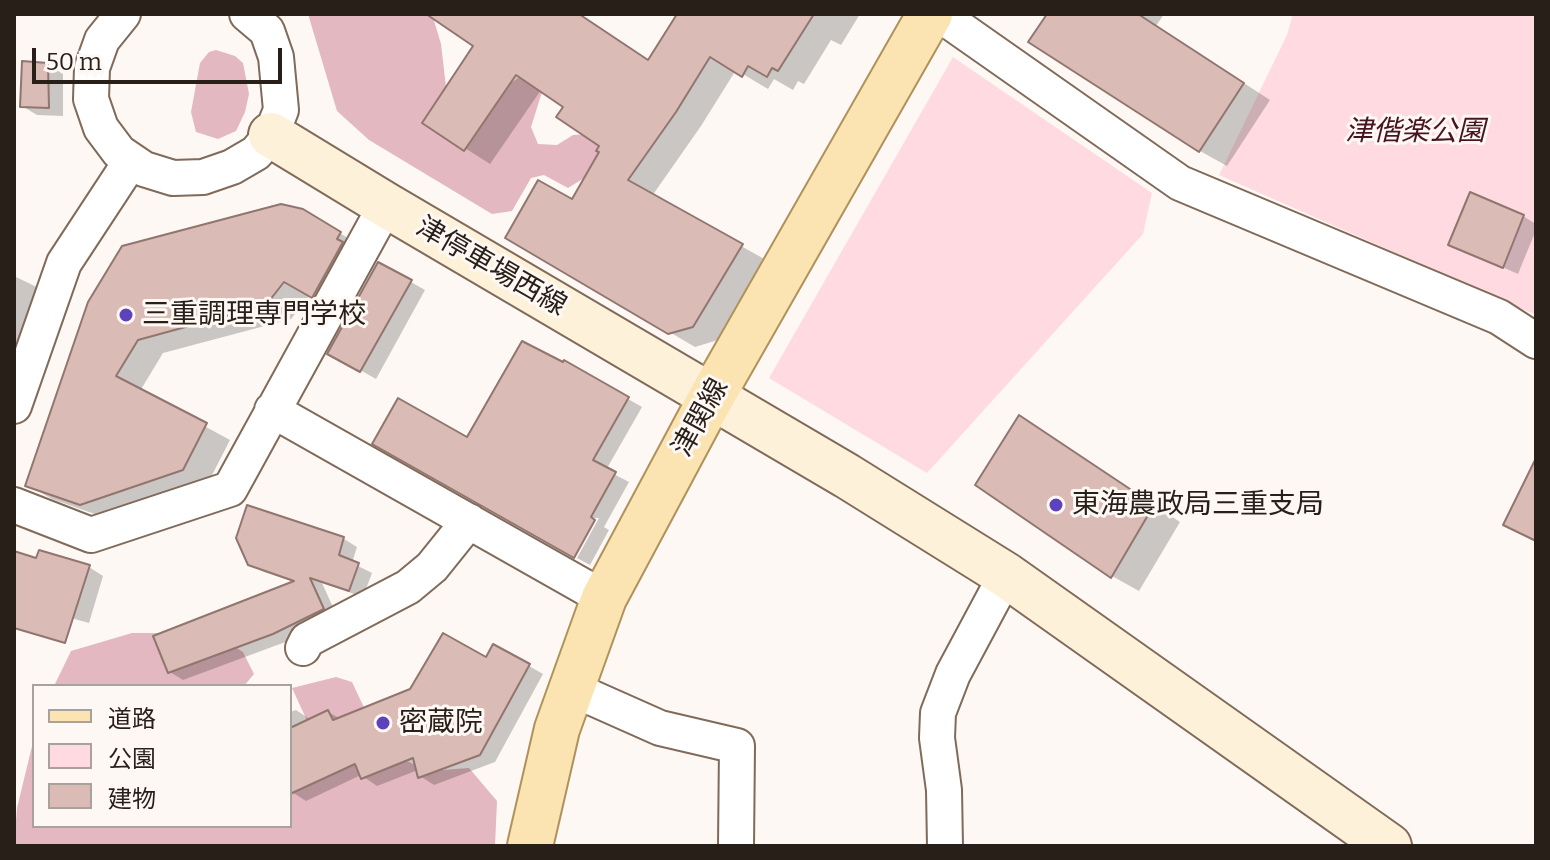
<!DOCTYPE html>
<html>
<head>
<meta charset="utf-8">
<style>
	body { margin:0 }
	#map { position:relative; width:1550px; height:860px; overflow:hidden; background:#fdf8f4; font-family:Bitter,"Noto Sans JP",serif }
	canvas { display:block }
	.frame { position:absolute; inset:0; border:16px solid #281f19; pointer-events:none }
	.legend { position:absolute; left:32px; top:684px; width:260px; height:144px; box-sizing:border-box; background:#fdf8f4; border:2px solid #a8a19c; margin:0; padding:10px 14px; list-style:none; font-size:24px; color:#281f19 }
	.legend li { display:flex; align-items:center; gap:16px; height:40px }
	.legend b { width:40px; border:2px solid #a8a19c }
	.scale { position:absolute; left:32px; top:48px; width:250px; height:36px; box-sizing:border-box; border:4px solid #281f19; border-top:0; padding-left:10px; font-size:24px; line-height:28px; white-space:nowrap; color:#281f19; -webkit-text-stroke:6px #fdf8f4; paint-order:stroke }
</style>
</head>
<body>
<div id="map">
<canvas width="1550" height="860"></canvas>
<div class="frame"></div>
<ul class="legend">
<li><b style="height:10px;background:#fbe3b2"></b>道路</li>
<li><b style="height:22px;background:#ffdbe1"></b>公園</li>
<li><b style="height:22px;background:#dabbb5"></b>建物</li>
</ul>
<div class="scale">50 m</div>
</div>
<script>
const g = document.querySelector('canvas').getContext('2d');
g.lineJoin = 'round';
function fillPath(path, color) {
  g.fillStyle = color;
  g.fill(path, 'evenodd');
}
function poly(rows) {
  const path = new Path2D();
  for (const r of rows) {
    path.moveTo(r[0], r[1]);
    for (let i = 2; i < r.length; i += 2) path.lineTo(r[i], r[i + 1]);
  }
  return path;
}
function strokePath(path, color, width, dash) {
  g.strokeStyle = color;
  g.lineWidth = width;
  g.lineCap = dash ? 'butt' : 'round';
  g.setLineDash(dash || []);
  g.stroke(path);
}
function drawText(font, color, halo, rows, align = 'center') {
  g.font = font + ' Bitter,"Noto Sans JP",serif';
  g.lineWidth = 6;
  g.setLineDash([]);
  g.textBaseline = 'middle';
  g.strokeStyle = halo;
  g.fillStyle = color;
  for (const [text, x, y, turn = 0] of rows) {
    g.save();
    g.translate(x, y);
    g.rotate((+turn || 0) * Math.PI / 180);
    g.textAlign = isNaN(turn) ? turn : align;
    if (halo) g.strokeText(text, 0, 0);
    g.fillText(text, 0, 0);
    g.restore();
  }
}
const green = poly([
	[1293,14,1536,14,1536,315,1219,175,1287,35],
	[953,57,1152,193,1143,234,927,473,769,378]
]);
const forest = poly([
	[308,14,432,14,441,44,446,87,494,95,522,75,543,89,531,127,538,144,557,145,573,135,588,134,615,159,568,188,544,175,531,178,512,211,492,214,369,140,337,111],
	[216,50,235,56,243,63,249,94,245,112,236,131,218,139,196,132,191,112,200,63,209,52],
	[132,633,213,633,243,652,254,674,244,686,54,686,71,651],
	[336,677,352,682,384,750,428,771,469,768,497,801,495,846,14,846,17,808,34,738,34,826,290,826,290,771,321,751,292,688]
]);
const shadow = poly([
	[437,14,580,14,650,61,679,14,860,14,841,45,831,40,804,84,798,81,793,90,774,79,768,89,736,70,701,126,652,196,766,260,718,340,695,347,507,237,572,202,601,152,602,145,566,106,541,90,490,164,424,122,476,45],
	[1049,14,1164,14,1156,26,1270,100,1227,166,1200,151],
	[48,65,63,74,63,116,37,115,22,106],
	[302,211,365,248,337,311,310,295,291,319,163,353,140,391,230,440,208,483,106,518,52,499,28,485,90,302],
	[1523,216,1536,224,1536,230,1518,274,1451,244],
	[379,264,425,290,376,379,330,353],
	[14,276,51,294,14,412],
	[565,363,642,407,606,470,629,482,604,527,609,530,590,565,577,558,599,518,594,518,574,556,468,439],
	[1046,433,1180,522,1139,591,1112,576],
	[248,508,344,539,357,547,352,563,372,573,363,597,322,583,337,616,288,641,183,680,170,672,294,582,264,572,250,564],
	[14,553,37,561,89,567,103,576,89,623,21,604,14,624],
	[494,646,543,674,495,762,434,785,420,776,418,770,377,786,361,775,306,801,292,792,290,712,296,710,311,720,328,712,341,719,486,660]
]);
const building = poly([
	[426,14,579,14,648,60,677,14,814,14,778,71,772,68,767,77,748,66,742,77,710,57,676,112,628,180,743,244,693,327,668,334,505,238,538,180,572,199,599,152,596,151,599,146,556,117,563,107,516,75,464,151,422,123,473,46,426,14],
	[1047,14,1138,14,1244,83,1199,152,1028,42,1047,14],
	[22,61,48,63,49,108,20,107,22,61],
	[1470,192,1524,215,1503,268,1448,245,1470,192],
	[281,204,303,209,341,232,337,239,343,242,312,298,284,282,266,305,138,340,116,376,207,423,183,470,80,505,25,486,88,302,122,246,281,204],
	[378,262,412,280,360,372,327,354,378,262],
	[522,341,563,362,564,360,629,397,593,460,616,472,591,517,595,520,574,558,372,444,398,398,467,437,522,341],
	[1019,415,1154,505,1111,578,975,485,1019,415],
	[1536,458,1536,541,1503,525,1536,458],
	[247,505,344,537,339,555,359,563,349,591,310,578,324,609,273,634,168,673,153,636,294,581,248,565,236,538,247,505],
	[39,550,90,565,65,643,14,628,14,551,36,558,39,550],
	[443,633,486,657,493,644,530,664,480,755,418,778,413,758,361,779,355,764,290,794,290,728,328,710,333,720,410,689,443,633]
]);
const street = poly([
	[123,14,102,40,92,68,91,99,101,128,119,152,144,169,173,178,203,177,232,167,256,153,271,135,281,110,276,57,267,31,247,14],
	[939,14,1180,183,1499,317,1536,341],
	[14,406,64,263,131,161],
	[272,410,604,598],
	[14,505,91,535,230,489,386,205],
	[303,648,307,640,408,587,432,567,469,521],
	[570,688,660,728,737,746,736,846],
	[945,846,944,790,937,738,938,713,953,674,1006,575]
]);
const secondary = poly([
	[271,135,386,205,847,476,1006,575,1389,846]
]);
const primary = poly([
	[530,846,557,729,604,598,712,396,930,14]
]);
const markers = [
	[126,315,8,"#5d43bb"],
	[1056,505,8,"#5d43bb"],
	[383,723,8,"#5d43bb"]
];
const parkNames = [
	["津偕楽公園",1415,132]
];
const streetNames = [
	["津停車場西線",491,267,30],
	["津関線",701,418,-61]
];
const poiNames = [
	["三重調理専門学校",142,315],
	["東海農政局三重支局",1072,505],
	["密蔵院",399,723]
];
fillPath(green, '#ffdbe1');
fillPath(forest, '#e3b8c0');
fillPath(shadow, '#0003');
fillPath(building, '#dabbb5');
strokePath(building, '#91756f', 2);
strokePath(street, '#806a5a', 38);
strokePath(secondary, '#806a5a', 48);
strokePath(primary, '#af925b', 48);
strokePath(street, '#fff', 34);
strokePath(secondary, '#fdf1d9', 44);
strokePath(primary, '#fbe3b2', 44);
for (const [x, y, r, color] of markers) {
  const dot = new Path2D();
  dot.arc(x, y, r, 0, 2 * Math.PI);
  g.fillStyle = color;
  g.fill(dot);
  strokePath(dot, '#fdf8f4', 3);
}
drawText('italic 28px', '#481423', '#fdf8f4', parkNames);
drawText('28px', '#281f19', '#fdf8f4', streetNames);
drawText('28px', '#281f19', '#fdf8f4', poiNames, 'left');
</script>
</body>
</html>
